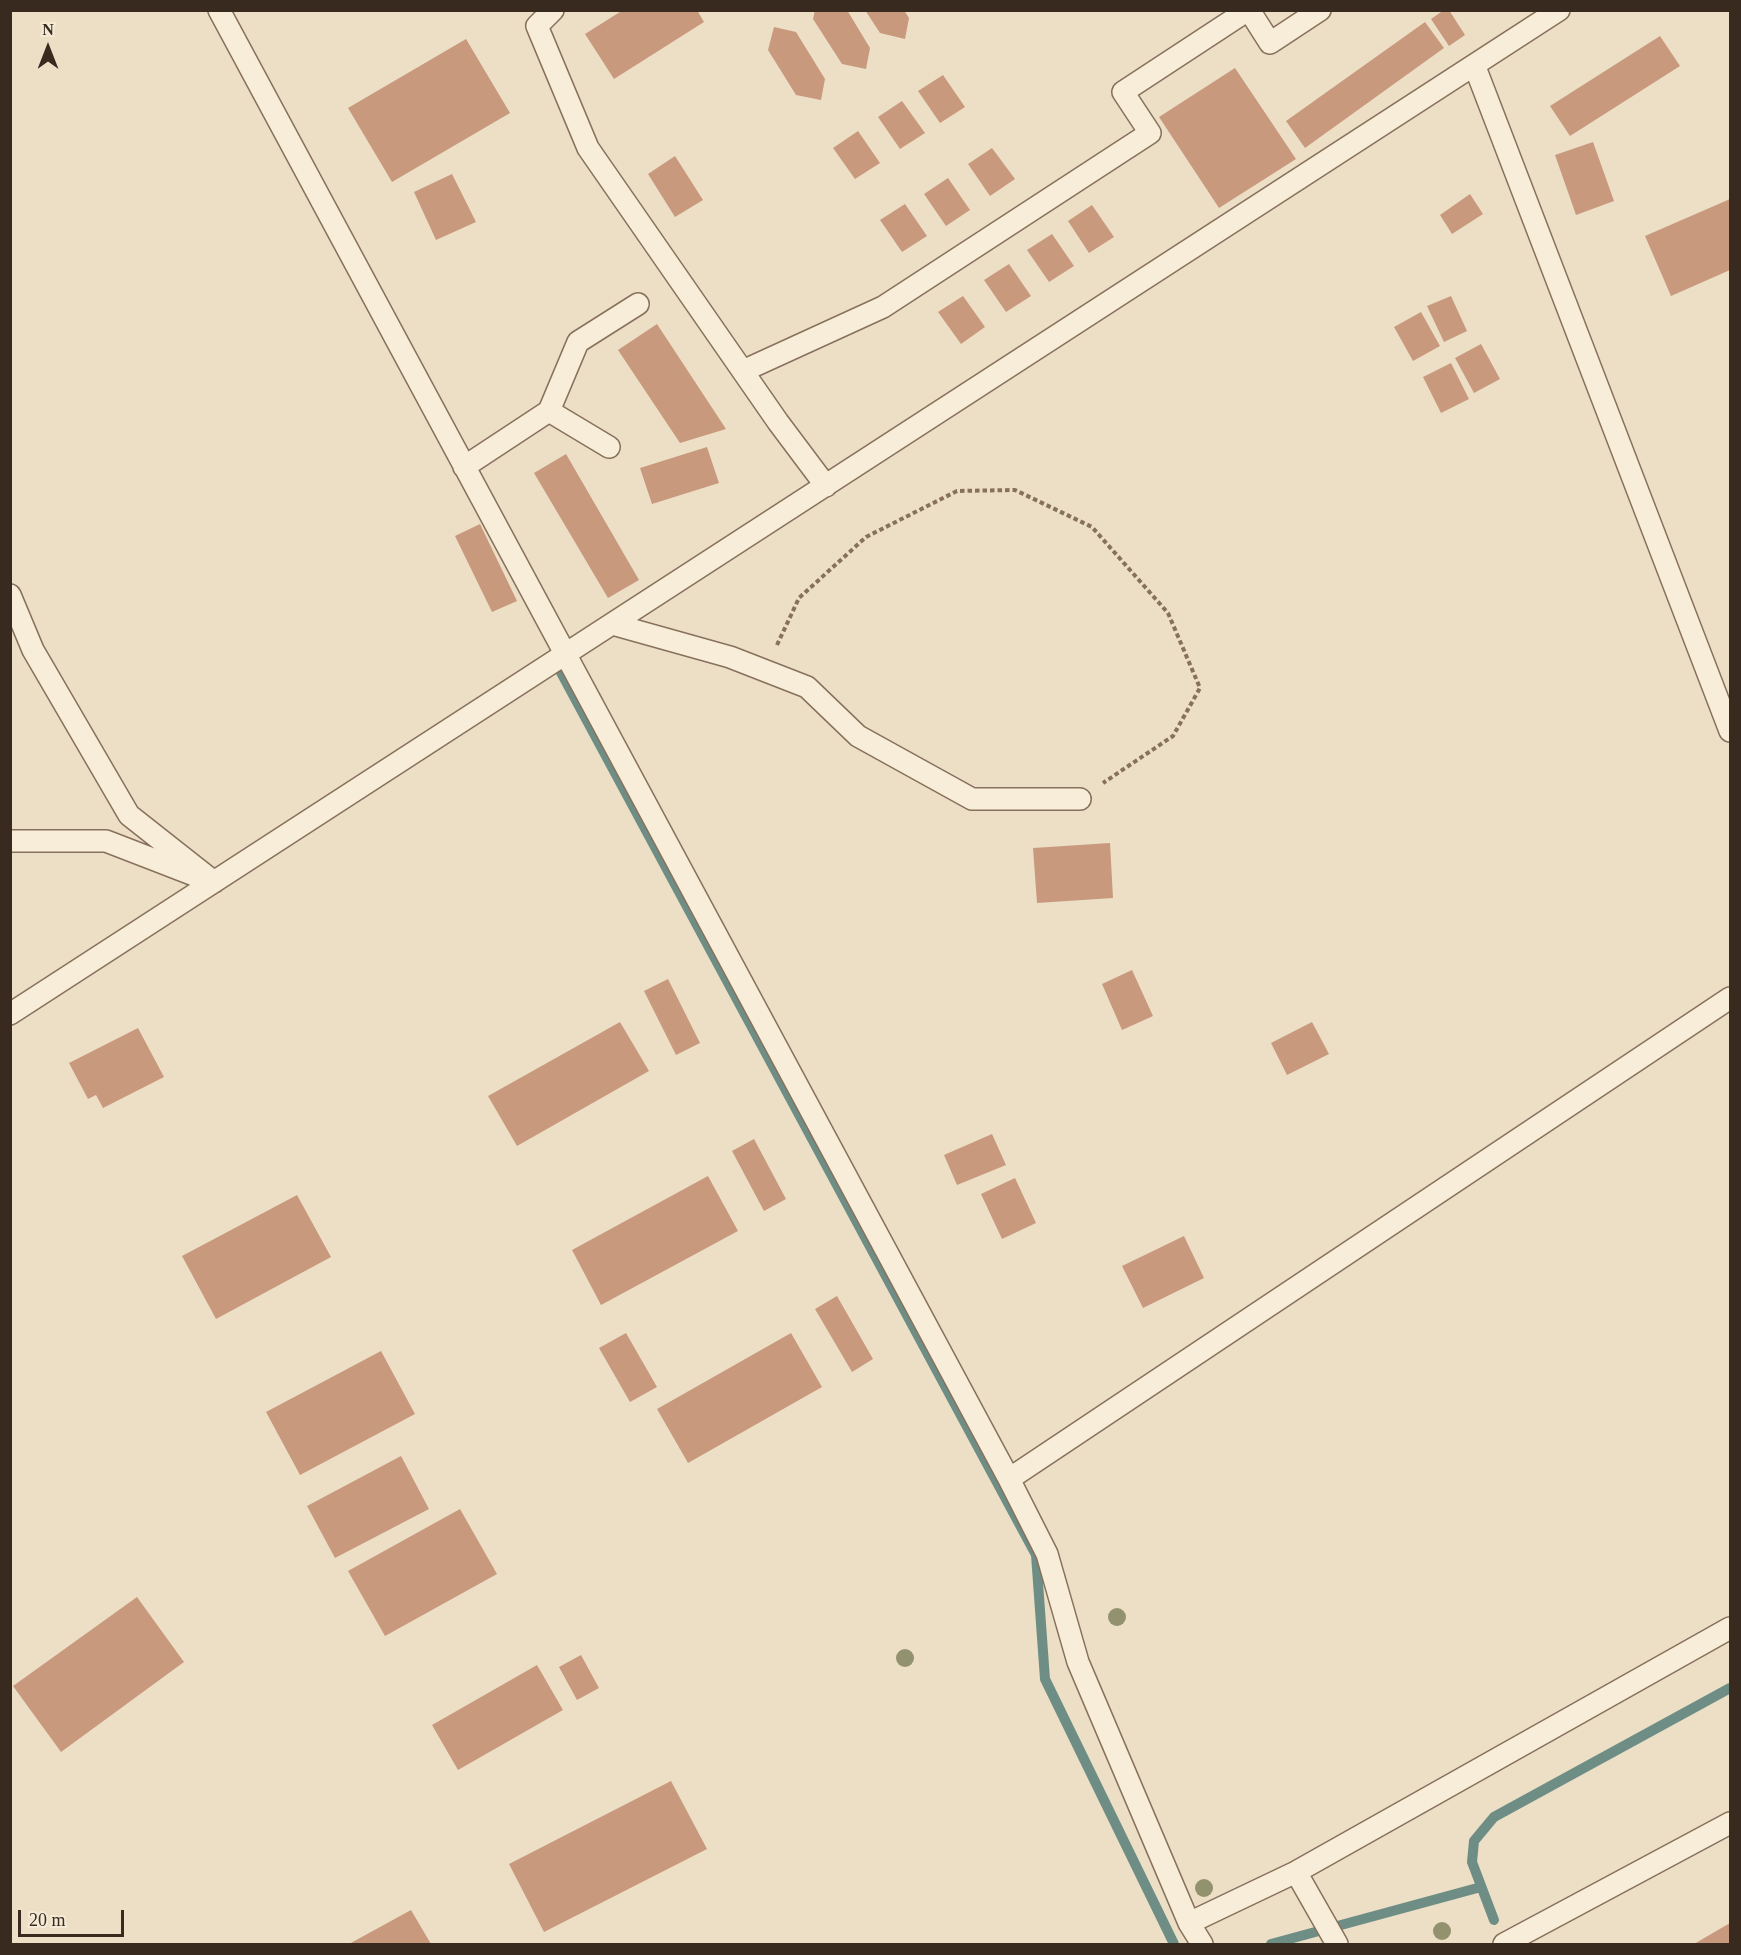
<!DOCTYPE html>
<html>
<head>
<meta charset="utf-8">
<style>
	body { margin:0 }
	#map { position:relative; width:1741px; height:1955px; overflow:hidden; background:#ecdfc6; font-family:"Times New Roman",serif }
	canvas { display:block }
	.frame { position:absolute; inset:0; border:12px solid #382a1f; pointer-events:none }
	.north { position:absolute; left:18px; top:18px; width:60px; height:60px; -webkit-text-stroke:4px #f4ead5; paint-order:stroke; rotate:0deg; font-size:16px; font-weight:700; line-height:24px; text-align:center; color:#382a1f }
	.north::after { content:''; display:block; margin:auto; width:21px; height:27px; background:#382a1f; clip-path:polygon(50% 0,100% 100%,50% 72%,0 100%) }
	.scale { position:absolute; left:18px; top:1910px; width:106px; height:27px; box-sizing:border-box; border:3px solid #382a1f; border-top:0; padding-left:8px; font-size:18px; line-height:21px; white-space:nowrap; color:#382a1f; -webkit-text-stroke:4px #f4ead5; paint-order:stroke }
</style>
</head>
<body>
<div id="map">
<canvas width="1741" height="1955"></canvas>
<div class="frame"></div>
<div class="north">N</div>
<div class="scale">20 m</div>
</div>
<script>
const g = document.querySelector('canvas').getContext('2d');
g.lineJoin = 'round';
function poly(rows) {
  const path = new Path2D();
  for (const r of rows) {
    path.moveTo(r[0], r[1]);
    for (let i = 2; i < r.length; i += 2) path.lineTo(r[i], r[i + 1]);
  }
  return path;
}
function strokePath(path, color, width, dash) {
  g.strokeStyle = color;
  g.lineWidth = width;
  g.lineCap = dash ? 'butt' : 'round';
  g.setLineDash(dash || []);
  g.stroke(path);
}
function fillPath(path, color) {
  g.fillStyle = color;
  g.fill(path, 'evenodd');
}
const stream = poly([
	[558,667,1036,1555,1045,1679,1174,1944],
	[1494,1920,1472,1862,1474,1841,1494,1817,1730,1688],
	[1271,1944,1481,1887]
]);
const building = poly([
	[623,10,697,10,704,22,614,79,585,34],
	[815,10,847,10,870,48,866,69,842,64,813,19],
	[865,10,904,10,909,18,905,39,880,33],
	[1444,10,1449,10,1465,35,1449,46,1431,19],
	[1425,22,1444,48,1305,148,1286,121],
	[774,27,796,32,825,79,821,100,796,95,768,50],
	[1660,36,1680,66,1570,136,1550,106],
	[466,39,510,113,392,182,348,108],
	[1235,68,1296,159,1219,208,1159,117],
	[943,75,965,107,940,123,918,91],
	[902,101,925,133,900,149,878,117],
	[858,131,880,163,855,179,833,148],
	[1593,142,1614,201,1576,215,1555,155],
	[992,148,1015,179,990,196,968,164],
	[675,156,703,200,675,217,648,174],
	[452,174,476,222,436,240,414,192],
	[948,178,970,210,946,226,924,194],
	[1470,194,1483,214,1452,234,1440,215],
	[1730,199,1730,270,1671,296,1645,236],
	[905,204,927,236,902,252,880,220],
	[1092,205,1114,237,1089,253,1068,221],
	[1052,234,1074,266,1049,282,1027,250],
	[1009,264,1031,296,1006,312,984,280],
	[963,296,985,327,961,344,938,312],
	[1451,296,1467,331,1444,342,1427,306],
	[1421,312,1440,346,1413,361,1394,327],
	[657,324,726,429,680,443,618,350],
	[1481,344,1500,379,1474,393,1455,358],
	[1451,363,1469,399,1441,413,1423,377],
	[707,447,719,483,652,504,640,468],
	[566,454,639,580,608,598,534,473],
	[480,524,517,601,492,612,455,536],
	[1110,843,1113,898,1037,903,1033,848],
	[1132,970,1153,1016,1122,1030,1102,984],
	[668,979,700,1043,676,1055,644,991],
	[620,1022,649,1071,517,1146,488,1096],
	[1312,1022,1329,1054,1287,1075,1271,1043],
	[138,1028,164,1077,103,1108,96,1095,88,1099,69,1063],
	[992,1134,1006,1165,957,1185,944,1155],
	[754,1139,786,1199,764,1211,732,1151],
	[708,1176,738,1231,601,1305,572,1250],
	[1015,1178,1036,1223,1002,1239,981,1194],
	[297,1195,331,1257,216,1319,182,1256],
	[1184,1236,1204,1278,1143,1308,1122,1266],
	[837,1296,873,1359,852,1372,815,1309],
	[626,1333,657,1387,630,1402,599,1348],
	[791,1333,822,1387,688,1463,657,1409],
	[381,1351,415,1414,300,1475,266,1412],
	[401,1456,429,1509,335,1558,307,1506],
	[460,1509,497,1574,385,1636,348,1571],
	[137,1597,184,1662,61,1752,13,1686],
	[581,1655,599,1688,577,1700,559,1667],
	[537,1665,563,1710,458,1770,432,1725],
	[671,1781,707,1849,544,1932,509,1864],
	[411,1910,431,1944,349,1944],
	[1730,1923,1730,1944,1694,1944]
]);
const path = poly([
	[777,645,799,598,866,537,957,491,1015,490,1092,527,1168,613,1200,688,1173,736,1103,783]
]);
const service = poly([
	[219,10,1009,1479,1047,1554,1078,1662,1189,1923,1202,1944],
	[553,10,537,26,588,148,778,422,826,486],
	[1249,10,1270,43,1320,10],
	[1475,67,1730,731],
	[743,371,883,307,1150,133,1123,92,1248,10],
	[549,411,578,342,638,304],
	[464,467,549,411,609,447],
	[10,595,33,650,129,815,214,882],
	[612,624,730,657,807,687,858,736,972,799,1080,799],
	[10,841,106,841,194,875],
	[10,1014,1559,10],
	[1009,1479,1730,998],
	[1296,1872,1337,1944],
	[1189,1923,1296,1872,1730,1628],
	[1504,1944,1730,1823]
]);
const trees = [
	[1117,1617],
	[905,1658],
	[1204,1888],
	[1442,1931]
];
strokePath(stream, '#6e8e85', 10);
fillPath(building, '#c9997d');
strokePath(service, '#87715c', 24);
strokePath(path, '#87715c', 4, [4.5, 3]);
strokePath(service, '#f7edd9', 21);
g.fillStyle = '#93926f';
for (const [x, y] of trees) {
  g.beginPath();
  g.arc(x, y, 9, 0, 2 * Math.PI);
  g.fill();
}
</script>
</body>
</html>
